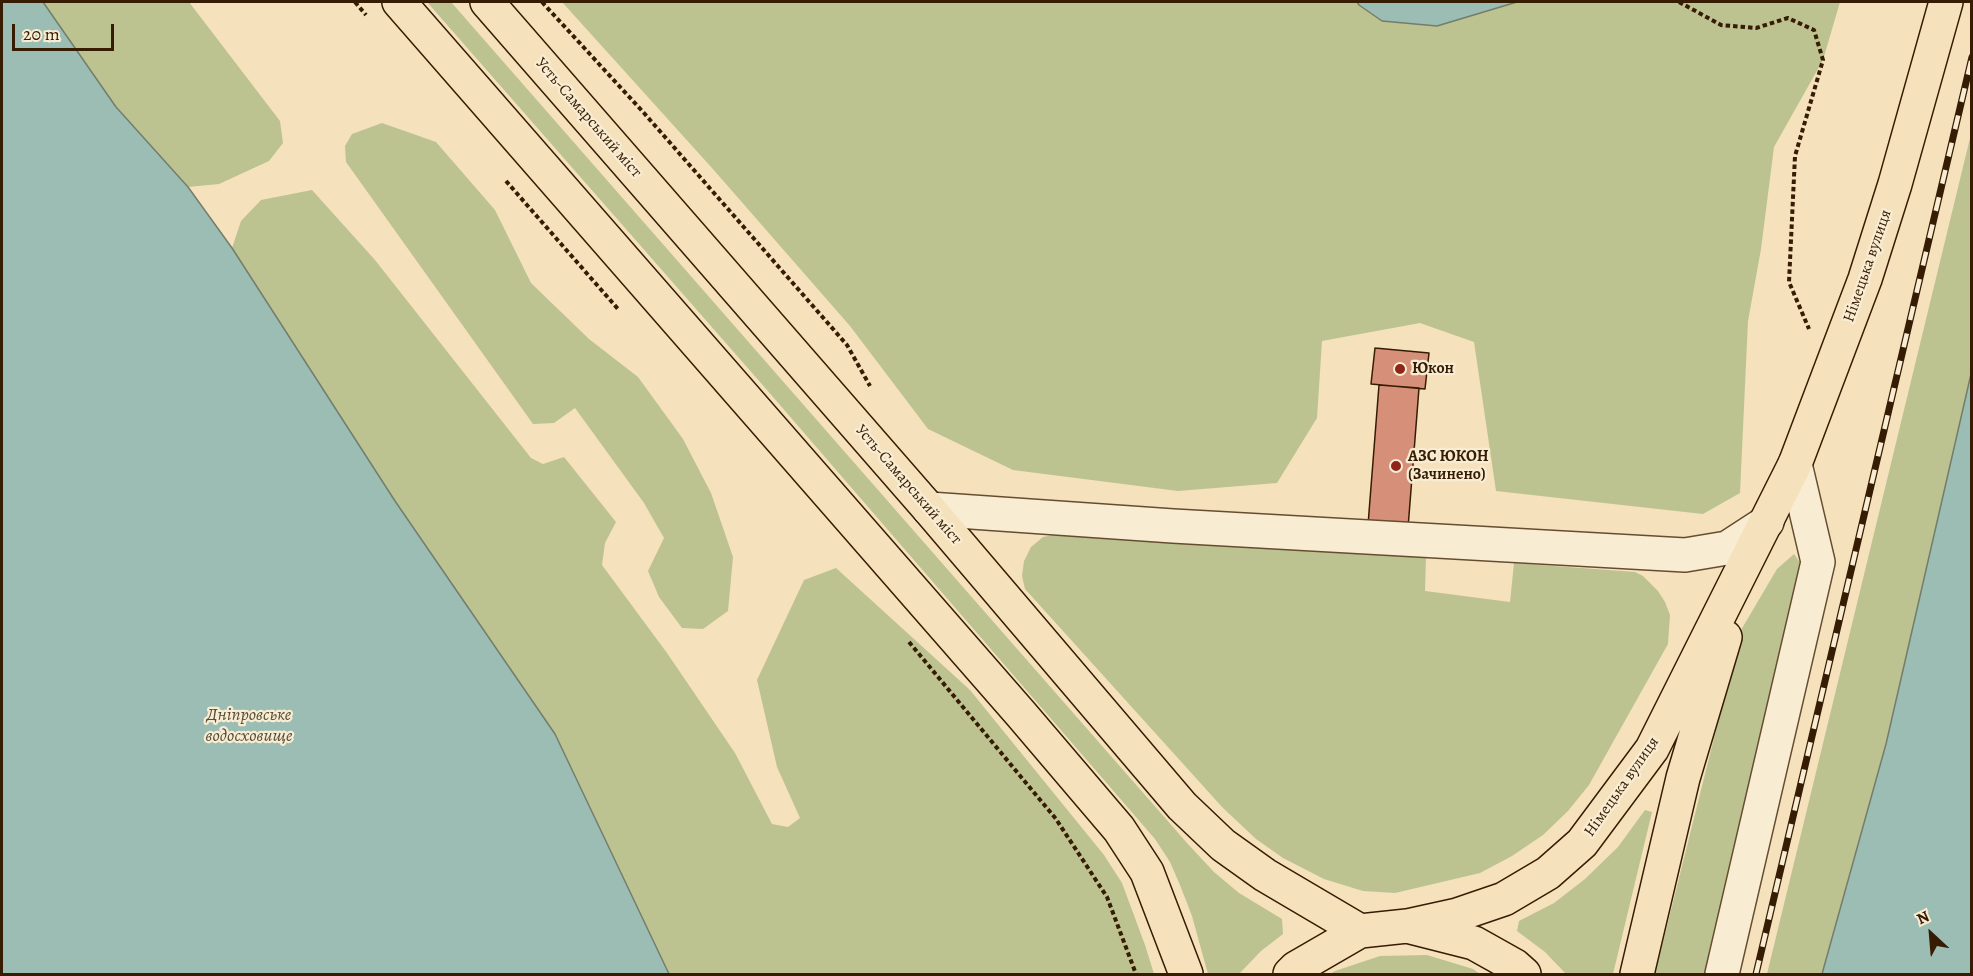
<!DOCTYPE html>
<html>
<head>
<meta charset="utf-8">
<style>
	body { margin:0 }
	#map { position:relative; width:1973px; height:976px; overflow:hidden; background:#f5e1bc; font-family:Alegreya,serif }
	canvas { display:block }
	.frame { position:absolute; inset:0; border:3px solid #361c02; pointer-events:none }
	.north { position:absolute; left:1901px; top:904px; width:60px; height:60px; -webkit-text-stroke:4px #f8ecd3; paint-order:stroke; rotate:334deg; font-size:16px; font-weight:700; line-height:24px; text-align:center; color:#361c02 }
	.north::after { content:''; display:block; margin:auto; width:21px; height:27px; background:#361c02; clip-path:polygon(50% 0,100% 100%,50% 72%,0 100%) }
	.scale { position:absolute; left:12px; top:24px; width:102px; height:27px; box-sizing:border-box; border:3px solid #361c02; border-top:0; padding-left:8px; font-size:18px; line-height:21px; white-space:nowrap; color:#361c02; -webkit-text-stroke:4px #f8ecd3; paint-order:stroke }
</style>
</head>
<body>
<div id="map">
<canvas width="1973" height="976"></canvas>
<div class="frame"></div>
<div class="north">N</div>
<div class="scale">20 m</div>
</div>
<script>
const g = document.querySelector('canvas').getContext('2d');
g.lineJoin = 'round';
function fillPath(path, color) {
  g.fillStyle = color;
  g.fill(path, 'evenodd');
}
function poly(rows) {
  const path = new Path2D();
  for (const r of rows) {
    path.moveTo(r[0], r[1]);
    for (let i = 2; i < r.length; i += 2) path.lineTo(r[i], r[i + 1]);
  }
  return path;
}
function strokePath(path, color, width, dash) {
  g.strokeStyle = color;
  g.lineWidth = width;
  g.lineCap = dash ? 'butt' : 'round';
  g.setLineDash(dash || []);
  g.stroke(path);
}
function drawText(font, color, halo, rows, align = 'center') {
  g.font = font + ' Alegreya,serif';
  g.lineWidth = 4.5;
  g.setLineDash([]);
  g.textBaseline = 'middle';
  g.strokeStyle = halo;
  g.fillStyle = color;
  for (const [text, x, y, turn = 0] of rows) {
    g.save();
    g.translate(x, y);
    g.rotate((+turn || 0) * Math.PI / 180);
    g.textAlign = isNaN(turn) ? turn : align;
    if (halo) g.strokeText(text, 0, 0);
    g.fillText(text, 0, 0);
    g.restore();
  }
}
const green = poly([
	[43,2,189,2,280,121,283,143,269,161,219,184,188,187,116,107],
	[427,2,451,2,1187,843,1214,872,1239,893,1282,919,1283,934,1261,951,1239,974,1208,974,1192,916,1180,885,1170,862,1155,839,767,390],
	[562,2,1357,2,1359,5,1517,2,1840,2,1823,60,1774,147,1761,249,1748,321,1740,493,1703,514,1496,491,1474,342,1420,323,1322,341,1317,418,1277,483,1178,491,1013,470,928,429,850,326,712,168],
	[382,123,436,142,495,210,531,283,589,339,638,377,683,439,711,493,733,557,728,611,703,629,682,628,659,597,648,571,664,538,644,503,575,408,554,423,533,424,346,162,345,146,352,134],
	[1971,134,1971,374,1886,744,1822,974,1767,974],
	[312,190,375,260,531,458,543,464,564,457,616,522,605,543,602,565,667,653,735,753,772,824,788,827,800,818,777,767,757,680,804,580,836,568,970,690,1104,855,1122,883,1145,945,1154,974,669,974,555,734,395,501,232,248,241,221,261,200],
	[1064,533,1089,533,1426,558,1425,591,1510,602,1514,563,1635,572,1643,576,1658,591,1665,602,1670,615,1668,644,1589,785,1568,811,1543,835,1512,856,1480,873,1395,893,1363,891,1324,879,1283,858,1256,839,1223,808,1025,589,1022,576,1024,561,1031,547,1043,537],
	[1794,554,1806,571,1717,974,1655,974,1741,630,1777,569],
	[1645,810,1652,812,1613,974,1566,974,1545,952,1517,931,1519,921,1554,903,1585,879,1618,847],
	[1427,955,1473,969,1480,974,1330,974,1335,971,1380,956]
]);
const water = poly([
	[2,2,43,2,116,107,188,187,232,248,395,501,555,734,669,974,2,974,2,2],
	[1357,2,1517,2,1437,26,1382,21,1359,5,1357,2],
	[1971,374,1971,974,1822,974,1886,744,1971,374]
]);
const building = poly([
	[1375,348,1429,353,1425,389,1371,384,1375,348],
	[1379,385,1419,388,1408,528,1368,525,1379,385]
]);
const path = poly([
	[355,2,366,15],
	[542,2,644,113,847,345,870,386],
	[1679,2,1721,25,1756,28,1788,18,1814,30,1823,60,1795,156,1789,282,1809,329],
	[506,181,618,309],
	[909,642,1056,819,1107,897,1136,974]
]);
const minor = poly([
	[929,509,1173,526,1685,555,1727,548,1767,522],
	[1722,974,1818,562,1795,464]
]);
const major = poly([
	[399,2,1021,714,1119,829,1147,872,1186,974],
	[487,2,929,509,1182,806,1223,845,1265,875,1360,931],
	[1407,926,1457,915,1504,899,1548,873,1582,843,1652,749,1795,464,1865,279,1895,184,1946,2],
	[1290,974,1296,968,1360,931,1407,926,1474,943,1515,966,1524,974],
	[1637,974,1683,778,1725,637]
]);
const rail = poly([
	[1756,974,1972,57]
]);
const markers = [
	[1400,369,6,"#8f2418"],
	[1396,466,6,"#8f2418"]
];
const streetNames = [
	["Усть-Самарський міст",588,118,49],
	["Німецька вулиця",1868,266,-71],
	["Усть-Самарський міст",908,485,49],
	["Німецька вулиця",1622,787,-55]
];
const poiNames = [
	["Юкон",1412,369],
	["АЗС ЮКОН",1408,457],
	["(Зачинено)",1408,475]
];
const waterNames = [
	["Дніпровське",249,716],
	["водосховище",249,737]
];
fillPath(green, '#bcc391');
fillPath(water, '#9cbdb3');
strokePath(water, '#737d6c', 1.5);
fillPath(building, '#d68f78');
strokePath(building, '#361c02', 1.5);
strokePath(minor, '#664d30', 36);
strokePath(major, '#361c02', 36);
strokePath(path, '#361c02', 4, [4.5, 3]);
strokePath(minor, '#f8ecd3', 33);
strokePath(major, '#f5e1bc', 33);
strokePath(rail, '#361c02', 7);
strokePath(rail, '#f8ecd3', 4.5, [14]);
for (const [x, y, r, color] of markers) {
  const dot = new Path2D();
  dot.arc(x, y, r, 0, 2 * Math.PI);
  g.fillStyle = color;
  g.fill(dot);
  strokePath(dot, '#f8ecd3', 2);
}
drawText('16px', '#361c02', '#f8ecd3', streetNames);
drawText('bold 16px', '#361c02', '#f8ecd3', poiNames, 'left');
drawText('italic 18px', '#554c37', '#f8ecd3', waterNames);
</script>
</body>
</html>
